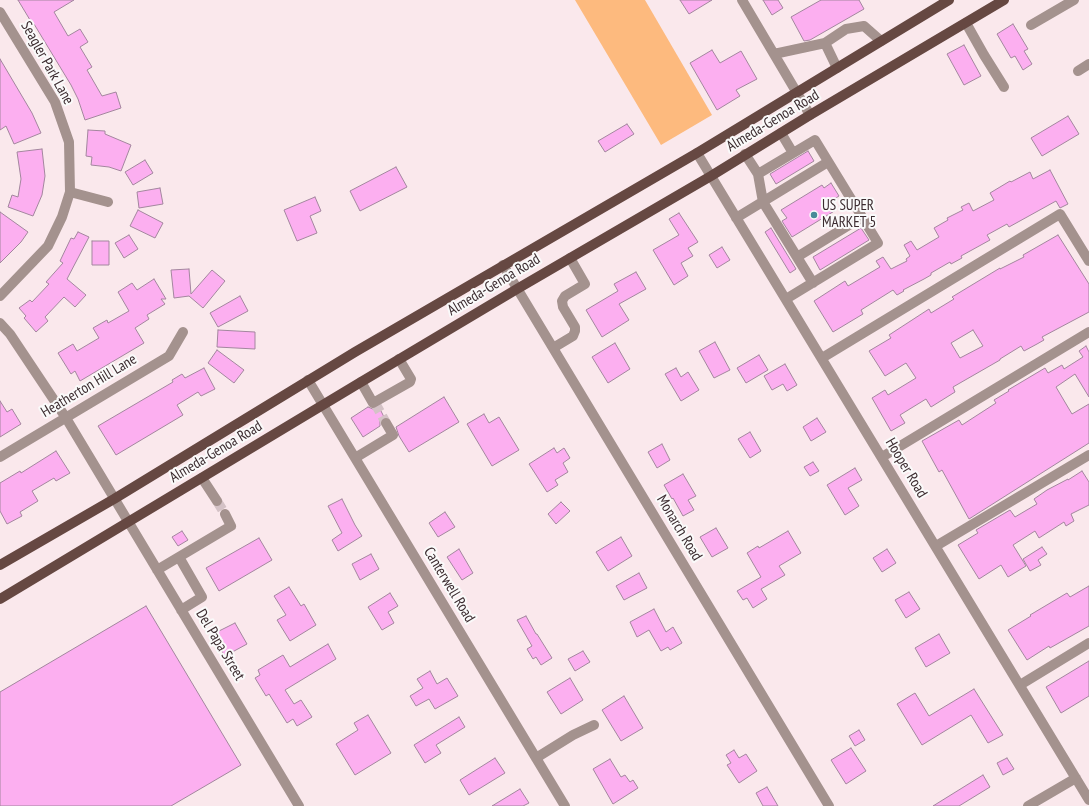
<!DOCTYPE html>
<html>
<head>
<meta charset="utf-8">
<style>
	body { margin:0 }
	canvas { display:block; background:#fae8ec }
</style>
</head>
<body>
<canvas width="1089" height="806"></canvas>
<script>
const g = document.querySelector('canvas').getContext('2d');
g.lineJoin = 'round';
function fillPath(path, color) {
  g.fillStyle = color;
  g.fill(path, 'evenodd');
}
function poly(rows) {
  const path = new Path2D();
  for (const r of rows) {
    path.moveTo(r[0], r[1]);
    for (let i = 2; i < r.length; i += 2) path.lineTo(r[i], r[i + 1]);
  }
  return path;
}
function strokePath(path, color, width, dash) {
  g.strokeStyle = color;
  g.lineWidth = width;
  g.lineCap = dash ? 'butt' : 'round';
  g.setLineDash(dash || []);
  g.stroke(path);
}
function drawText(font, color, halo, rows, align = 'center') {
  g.font = font + ' "PT Sans Narrow",sans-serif';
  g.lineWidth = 4;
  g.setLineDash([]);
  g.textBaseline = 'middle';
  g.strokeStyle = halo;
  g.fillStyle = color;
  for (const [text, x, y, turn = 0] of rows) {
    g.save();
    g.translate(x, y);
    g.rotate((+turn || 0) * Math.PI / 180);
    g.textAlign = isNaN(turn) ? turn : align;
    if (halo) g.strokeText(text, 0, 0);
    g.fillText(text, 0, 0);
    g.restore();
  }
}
const green = poly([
	[575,0,645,0,712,115,661,145]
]);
const building = poly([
	[18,0,74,0,54,12,68,36,80,29,88,42,80,47,92,67,87,70,102,96,116,92,121,108,85,120,78,99,71,85,34,24,33,25,18,0],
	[680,0,712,0,689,14,680,0],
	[763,0,778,0,783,8,772,15,763,0],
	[821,0,859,0,864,9,810,40,804,41,791,17,821,0],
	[1013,24,1028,49,1024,51,1032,64,1023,70,1015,56,1011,58,997,34,1013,24],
	[964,45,981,76,964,85,947,54,964,45],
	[712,50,720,63,741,51,757,79,736,90,740,96,717,110,690,63,712,50],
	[0,59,32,113,41,133,14,144,6,126,0,130,0,59],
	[1068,116,1079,134,1042,156,1031,138,1068,116],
	[627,124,634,134,605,152,598,141,627,124],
	[88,130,105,131,105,134,131,145,121,171,109,167,91,165,92,157,86,156,88,130],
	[42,149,45,176,42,195,33,216,8,207,12,195,18,197,21,179,17,152,42,149],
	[808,151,814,161,776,184,770,174,808,151],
	[145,160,153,173,133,185,125,172,145,160],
	[396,167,407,187,360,211,350,191,396,167],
	[1050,170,1068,204,1060,208,1056,201,1009,227,1007,224,987,235,990,240,961,256,962,258,951,264,950,262,931,273,931,275,924,279,903,290,904,291,897,295,893,290,861,310,863,314,833,332,814,301,845,281,848,286,880,267,876,261,883,257,891,269,907,261,906,259,910,256,904,245,911,241,917,250,939,237,934,228,948,220,947,218,963,210,961,207,969,203,973,211,994,200,990,193,1010,181,1011,182,1030,172,1033,179,1050,170],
	[831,183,839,196,831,201,836,210,792,237,782,221,787,218,781,210,822,185,824,188,831,183],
	[160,188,163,204,139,208,137,192,160,188],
	[315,197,321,211,310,216,317,233,297,241,284,210,315,197],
	[138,210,163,223,155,238,130,226,138,210],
	[0,212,28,232,21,242,0,263,0,212],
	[679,213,698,242,688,248,693,256,681,263,688,276,674,285,653,250,679,235,669,219,679,213],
	[771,228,796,269,790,273,765,232,771,228],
	[861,228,869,240,820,270,813,257,861,228],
	[78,232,89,237,67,279,86,295,75,307,64,297,45,317,48,321,36,332,24,318,26,316,19,308,30,300,32,302,49,284,46,282,63,263,60,261,71,238,74,239,78,232],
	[129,235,138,249,124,258,115,243,129,235],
	[1058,235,1089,284,1089,312,1042,337,1044,340,1037,344,1024,351,1021,346,1000,359,1000,360,953,387,955,392,931,407,926,399,900,415,905,423,891,431,872,398,885,390,888,395,916,378,906,363,885,376,869,351,891,338,889,335,929,309,931,313,954,299,952,297,1000,268,1000,269,1024,257,1023,255,1058,235],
	[973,330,983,346,960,358,951,343,973,330],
	[92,241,109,241,109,265,92,265,92,241],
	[722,247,730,260,717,268,709,255,722,247],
	[189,269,191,294,212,270,225,281,203,308,189,296,174,298,171,270,189,269],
	[636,272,646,289,619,304,629,320,602,337,586,310,618,291,614,284,636,272],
	[154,279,166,299,161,299,165,304,147,315,149,319,135,328,144,343,80,381,75,371,71,374,58,353,73,344,77,351,99,338,93,328,107,320,108,323,129,311,118,292,132,283,137,290,154,279],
	[240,296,248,311,218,327,210,313,240,296],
	[218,330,255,332,255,349,217,347,218,330],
	[715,342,730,370,714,378,699,351,715,342],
	[615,343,630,369,608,383,592,357,615,343],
	[1086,346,1089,352,1089,397,1075,374,1056,387,1072,414,1089,404,1089,443,969,519,942,470,939,472,922,441,959,420,962,425,996,403,994,400,1009,391,1008,390,1045,368,1048,373,1062,365,1064,369,1083,357,1079,351,1086,346],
	[217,350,244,370,234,383,208,363,217,350],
	[759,355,768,370,746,383,737,368,759,355],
	[785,364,797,385,787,391,783,384,772,390,764,376,785,364],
	[204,368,215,389,201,396,198,392,177,405,183,415,116,455,98,426,173,382,172,380,182,374,185,378,204,368],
	[676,368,681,377,688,372,699,390,681,401,665,374,676,368],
	[444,397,459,422,409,452,399,436,396,427,444,397],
	[0,401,7,412,12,409,21,424,0,437,0,401],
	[368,407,373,409,379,407,384,417,380,420,380,426,363,437,351,418,368,407],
	[484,414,489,423,499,417,519,450,492,466,467,424,484,414],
	[817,418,826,432,811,441,803,427,817,418],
	[750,432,761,451,750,458,738,439,750,432],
	[662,444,670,460,657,468,648,452,662,444],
	[554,448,557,453,564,448,570,458,563,463,568,472,555,480,558,485,547,492,529,464,554,448],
	[56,451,70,473,56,481,54,478,32,491,38,501,20,512,22,516,7,524,0,511,0,483,20,471,21,473,56,451],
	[813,462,819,471,810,476,804,467,813,462],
	[855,468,862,480,848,488,859,506,845,515,827,485,855,468],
	[1082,471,1089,482,1089,505,1071,514,1074,521,1066,526,1064,522,1039,538,1035,531,1013,545,1026,566,1008,577,1001,565,979,579,958,545,978,533,976,530,1010,510,1015,517,1037,504,1034,499,1047,490,1068,479,1068,480,1082,471],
	[683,474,696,496,688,500,694,510,683,516,673,498,672,499,664,485,683,474],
	[342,499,355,525,362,536,338,551,332,540,342,533,328,506,342,499],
	[561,502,570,511,556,524,548,514,561,502],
	[445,512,455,527,438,537,429,523,445,512],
	[716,528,728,548,712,557,700,537,716,528],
	[182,531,188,540,178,546,172,537,182,531],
	[788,531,801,553,779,566,785,575,761,589,767,599,753,608,747,598,743,600,737,591,761,577,747,553,758,546,759,548,788,531],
	[621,537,632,556,608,571,596,552,621,537],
	[259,538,272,560,219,591,206,568,259,538],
	[1042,547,1047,554,1038,560,1041,565,1030,571,1023,559,1042,547],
	[459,549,473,573,462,580,447,557,459,549],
	[887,549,896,563,882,572,873,558,887,549],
	[371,554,379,569,360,580,352,564,371,554],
	[639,573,647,588,624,600,616,586,639,573],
	[1089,586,1089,626,1050,648,1049,646,1027,660,1008,630,1031,616,1030,615,1067,593,1070,597,1089,586],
	[289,587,301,606,304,604,316,625,290,641,277,620,286,615,274,596,289,587],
	[909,592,920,609,906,618,895,600,909,592],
	[390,593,398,606,388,612,394,623,382,630,368,607,390,593],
	[146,606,241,765,171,806,0,806,0,692,146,606],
	[654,609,666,632,673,627,682,643,670,650,668,647,661,651,649,630,637,637,630,622,654,609],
	[526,616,536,634,537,634,552,658,541,665,536,657,533,659,527,649,532,646,517,620,526,616],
	[235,623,247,644,225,656,219,647,224,644,217,632,235,623],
	[939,634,950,653,926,667,915,648,939,634],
	[328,644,336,659,285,690,294,704,301,700,312,717,297,726,293,719,287,723,269,694,266,696,255,678,260,675,258,670,283,655,290,667,328,644],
	[583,651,590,662,575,671,568,659,583,651],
	[1089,661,1089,696,1061,713,1046,687,1089,661],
	[430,671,437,684,447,678,458,696,435,709,429,699,416,706,410,696,423,688,417,679,430,671],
	[570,678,583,700,561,714,547,692,570,678],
	[974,689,1003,735,988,743,971,715,922,745,897,704,915,693,929,716,974,689],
	[624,696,643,728,621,741,602,710,624,696],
	[368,715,391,753,355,775,336,744,358,730,354,723,368,715],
	[459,717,465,727,436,745,441,753,425,763,414,745,459,717],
	[859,730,865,740,855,746,849,736,859,730],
	[851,748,866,771,846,784,831,760,851,748],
	[734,750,739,758,746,754,757,771,739,783,727,765,731,763,726,755,734,750],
	[495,758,505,773,469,795,460,780,495,758],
	[1007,758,1014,769,1003,775,997,763,1007,758],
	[610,759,621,777,625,775,630,782,633,780,638,788,613,804,593,769,610,759],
	[983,775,990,787,959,806,933,806,983,775],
	[767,787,778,806,763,806,756,793,767,787],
	[520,789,529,803,523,806,492,806,520,789]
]);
const minorTunnel = poly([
	[375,403,386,423],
	[217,501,225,514]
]);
const minor = poly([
	[742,0,810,115],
	[0,12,55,102,69,142,70,192,62,217,48,246,0,296],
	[966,23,984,55,1004,87],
	[1031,25,1074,0],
	[825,43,846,29,864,26,881,41],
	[774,54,825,43,837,68],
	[1078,71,1089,64],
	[781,133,793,153],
	[697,153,1089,800],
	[745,154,758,174,763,202,813,283],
	[758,174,815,140,878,243,786,299],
	[70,192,108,202],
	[736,218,828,162],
	[797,257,862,217],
	[503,265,829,806],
	[0,323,10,334,66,418,299,806],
	[553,348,573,336,575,331,575,327,563,307,562,301,565,296,585,284,570,258],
	[822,358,1060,214,1089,261],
	[308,380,565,806],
	[361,382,373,403,410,382,411,379,399,359],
	[0,457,169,356,183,332],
	[882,457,1089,332],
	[355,458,393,435,386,423],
	[202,478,217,501],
	[936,546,1089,455],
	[179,557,202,597,181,610],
	[157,570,231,526,225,514],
	[1020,685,1089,643],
	[536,758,573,735,594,725],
	[1028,806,1076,778]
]);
const major = poly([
	[0,565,114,499,355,352,697,153,949,0],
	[0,599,361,382,517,289,711,176,810,115,1004,0]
]);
const markers = [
	[814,215,4,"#478b99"]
];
const streetNames = [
	["Seagler Park Lane",47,63,61],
	["Almeda-Genoa Road",773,121,-31],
	["Almeda-Genoa Road",494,285,-31],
	["Heatherton Hill Lane",89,386,-31],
	["Almeda-Genoa Road",216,452,-31],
	["Hooper Road",906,468,59],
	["Monarch Road",679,528,59],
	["Canterwell Road",449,585,59],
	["Del Papa Street",220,645,59]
];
const poiNames = [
	["US SUPER",822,206],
	["MARKET 5",822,223]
];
fillPath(green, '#fdba7e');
fillPath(building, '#fcaff0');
strokePath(building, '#a3869e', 1);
strokePath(minorTunnel, '#d4c2c6', 10, [10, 5]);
strokePath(minor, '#a4928e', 10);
strokePath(major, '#664842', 10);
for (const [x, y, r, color] of markers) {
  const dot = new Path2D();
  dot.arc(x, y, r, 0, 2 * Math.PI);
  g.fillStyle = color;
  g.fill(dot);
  strokePath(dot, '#fafafa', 1.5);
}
drawText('15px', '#3c2c30', '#fafafa', streetNames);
drawText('15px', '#3c2c30', '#fafafa', poiNames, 'left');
</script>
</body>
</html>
